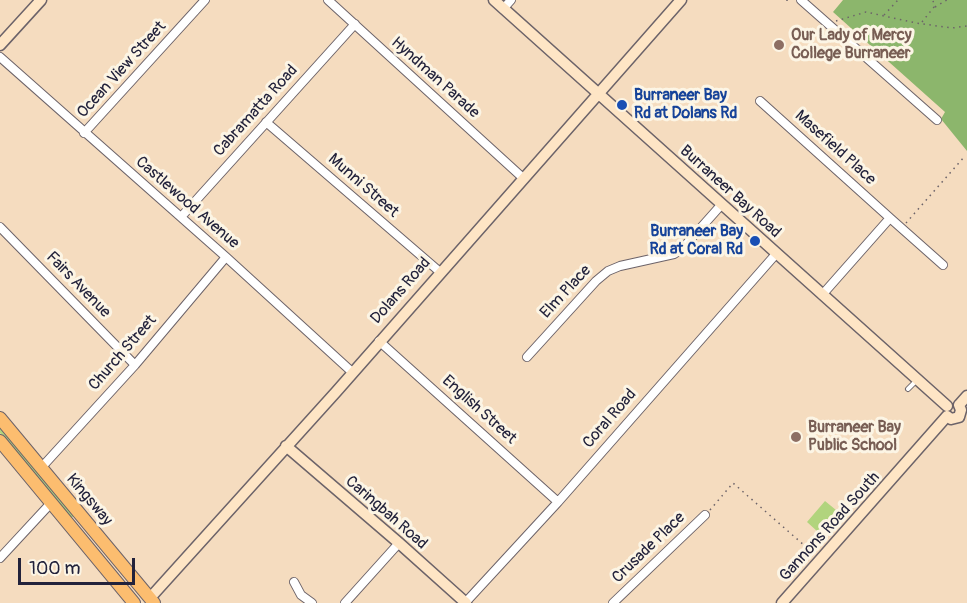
<!DOCTYPE html>
<html>
<head>
<meta charset="utf-8">
<style>
	body { margin:0 }
	#map { position:relative; width:967px; height:603px; overflow:hidden; background:#f5dcbf; font-family:Pangolin,sans-serif }
	canvas { display:block }
	.scale { position:absolute; left:18px; top:558px; width:117px; height:27px; box-sizing:border-box; border:3px solid #22223b; border-top:0; padding-left:8px; font-size:18px; line-height:21px; white-space:nowrap; color:#22223b; -webkit-text-stroke:4px #fcf5e5; paint-order:stroke }
</style>
</head>
<body>
<div id="map">
<canvas width="967" height="603"></canvas>
<div class="scale">100 m</div>
</div>
<script>
const g = document.querySelector('canvas').getContext('2d');
g.lineJoin = 'round';
function fillPath(path, color) {
  g.fillStyle = color;
  g.fill(path, 'evenodd');
}
function poly(rows) {
  const path = new Path2D();
  for (const r of rows) {
    path.moveTo(r[0], r[1]);
    for (let i = 2; i < r.length; i += 2) path.lineTo(r[i], r[i + 1]);
  }
  return path;
}
function strokePath(path, color, width, dash) {
  g.strokeStyle = color;
  g.lineWidth = width;
  g.lineCap = dash ? 'butt' : 'round';
  g.setLineDash(dash || []);
  g.stroke(path);
}
function drawText(font, color, halo, rows, align = 'center') {
  g.font = font + ' Pangolin,sans-serif';
  g.lineWidth = 6;
  g.setLineDash([]);
  g.textBaseline = 'middle';
  g.strokeStyle = halo;
  g.fillStyle = color;
  for (const [text, x, y, turn = 0] of rows) {
    g.save();
    g.translate(x, y);
    g.rotate((+turn || 0) * Math.PI / 180);
    g.textAlign = isNaN(turn) ? turn : align;
    if (halo) g.strokeText(text, 0, 0);
    g.fillText(text, 0, 0);
    g.restore();
  }
}
const green = poly([
	[0,427,74,516,71,518,0,433],
	[825,501,836,510,818,532,807,522]
]);
const forest = poly([
	[843,0,967,0,967,151,941,119,945,112,833,12]
]);
const path = poly([
	[787,1,787,0],
	[935,7,947,0],
	[884,15,898,0],
	[836,21,866,12,916,23,952,28,967,26],
	[922,22,934,7,933,0],
	[906,223,965,156],
	[710,510,733,483,813,553]
]);
const lane = poly([
	[908,389,916,381]
]);
const street = poly([
	[328,0,523,178],
	[801,0,937,120],
	[503,9,511,0],
	[0,57,226,257,352,372],
	[760,101,890,218,822,295],
	[266,122,440,272],
	[84,133,205,0],
	[181,217,355,24],
	[890,218,943,265],
	[0,227,135,365],
	[379,341,558,502],
	[527,357,596,281,608,271,620,266,674,254,682,249,722,204],
	[41,468,135,365,226,257],
	[0,558,51,503],
	[294,582,301,595,312,603],
	[345,603,399,543],
	[465,603,558,502,776,254],
	[613,603,705,515]
]);
const secondary = poly([
	[494,0,947,406],
	[0,45,41,0],
	[959,405,967,396],
	[947,416,951,419,959,417,961,410,959,405],
	[286,446,399,543,466,603],
	[150,598,336,392,681,0],
	[782,603,947,416]
]);
const primary = poly([
	[0,418,154,603],
	[0,441,134,603]
]);
const markers = [
	[779,45,6,"#8d6e63"],
	[622,105,6,"#1a4fb4"],
	[755,241,6,"#1a4fb4"],
	[796,437,6,"#8d6e63"]
];
const educationNames = [
	["Our Lady of Mercy",791,36],
	["College Burraneer",791,54],
	["Burraneer Bay",808,428],
	["Public School",808,446]
];
const streetNames = [
	["Ocean View Street",122,70,-48],
	["Hyndman Parade",435,78,42],
	["Cabramatta Road",256,111,-48],
	["Masefield Place",835,148,42],
	["Munni Street",363,186,41],
	["Burraneer Bay Road",730,192,42],
	["Castlewood Avenue",187,203,41],
	["Fairs Avenue",78,285,46],
	["Dolans Road",401,291,-49],
	["Elm Place",566,292,-47],
	["Church Street",123,353,-49],
	["English Street",479,410,42],
	["Coral Road",610,419,-49],
	["Kingsway",89,500,50],
	["Caringbah Road",386,513,41],
	["Gannons Road South",830,527,-48],
	["Crusade Place",649,548,-44]
];
const transitNames = [
	["Burraneer Bay",634,96],
	["Rd at Dolans Rd",634,114],
	["Burraneer Bay",743,232,"right"],
	["Rd at Coral Rd",743,250,"right"]
];
fillPath(green, '#b1d47d');
fillPath(forest, '#8cb66c');
strokePath(lane, '#6c6369', 6);
strokePath(street, '#6c6369', 10);
strokePath(secondary, '#6c6369', 13);
strokePath(primary, '#6c6369', 14);
strokePath(path, '#6c6369', 1.5, [1.5, 4.5]);
strokePath(lane, '#fff', 4);
strokePath(street, '#fff', 8);
strokePath(secondary, '#fee5c5', 10);
strokePath(primary, '#fcbd6f', 12);
for (const [x, y, r, color] of markers) {
  const dot = new Path2D();
  dot.arc(x, y, r, 0, 2 * Math.PI);
  g.fillStyle = color;
  g.fill(dot);
  strokePath(dot, '#fcf5e5', 2);
}
drawText('bold 16px', '#785e54', '#fcf5e5', educationNames, 'left');
drawText('16px', '#22223b', '#fcf5e5', streetNames);
drawText('bold 16px', '#164399', '#fcf5e5', transitNames, 'left');
</script>
</body>
</html>
